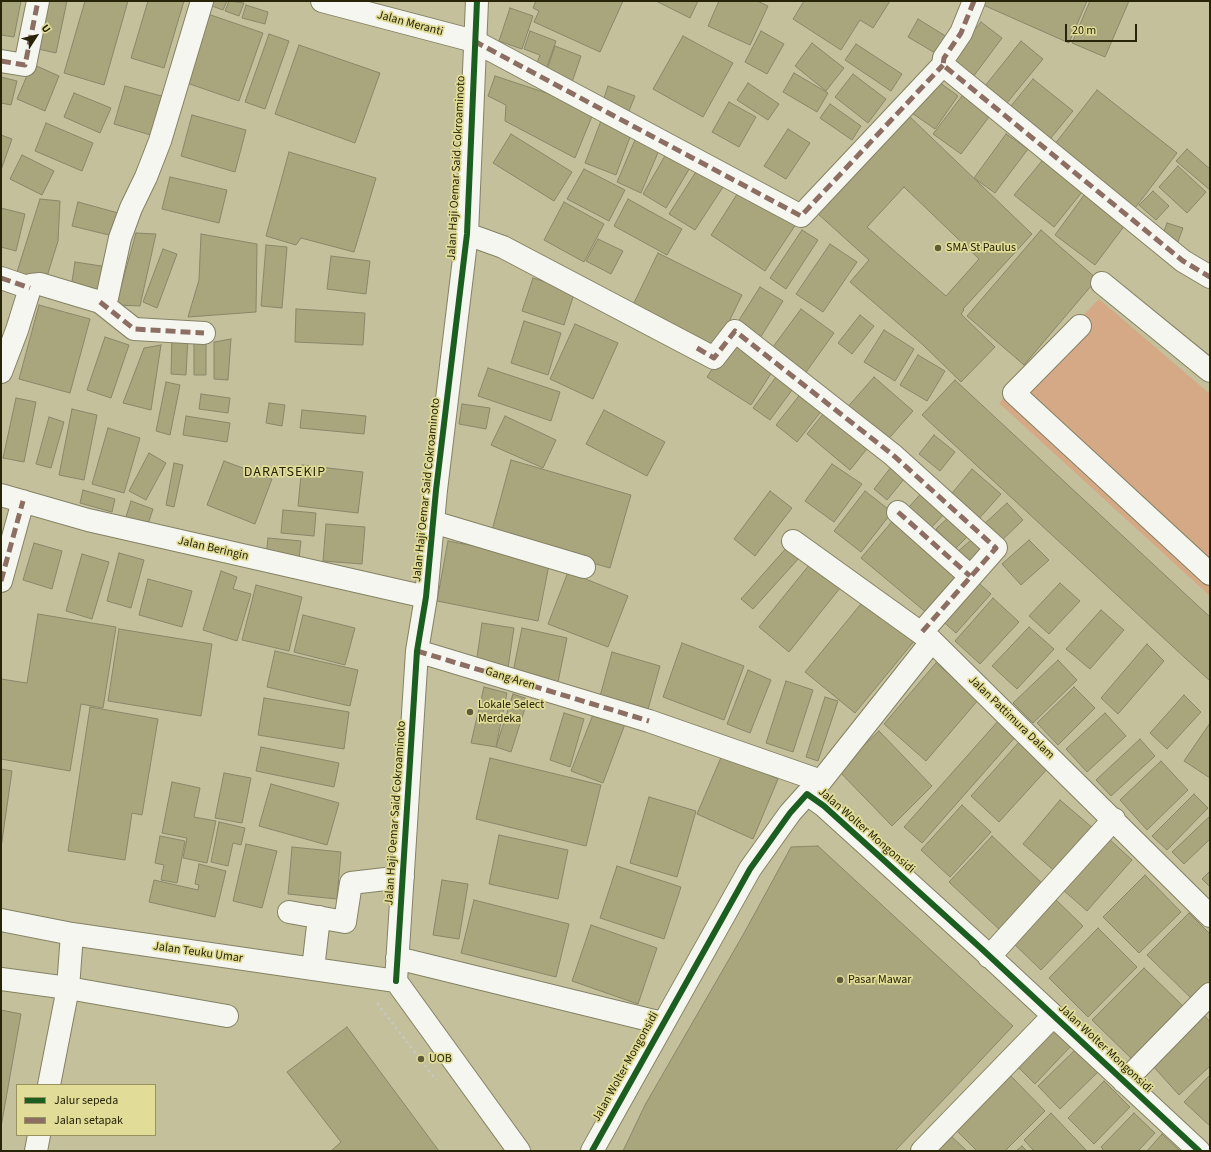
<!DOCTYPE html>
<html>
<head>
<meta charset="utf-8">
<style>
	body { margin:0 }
	#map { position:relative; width:1211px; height:1152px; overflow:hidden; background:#c3c09b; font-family:"Source Sans 3",sans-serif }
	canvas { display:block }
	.frame { position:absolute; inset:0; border:2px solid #272408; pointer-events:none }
	.legend { position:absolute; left:16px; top:1084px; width:140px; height:52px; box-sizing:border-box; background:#e1dc97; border:1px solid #97925e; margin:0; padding:5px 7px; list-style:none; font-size:12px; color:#272408 }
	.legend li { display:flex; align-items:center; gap:8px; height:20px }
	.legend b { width:20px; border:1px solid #97925e }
	.north { position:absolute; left:16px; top:16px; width:40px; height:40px; -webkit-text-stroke:3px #e1dc97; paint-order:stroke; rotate:54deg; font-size:11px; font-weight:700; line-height:16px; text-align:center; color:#272408 }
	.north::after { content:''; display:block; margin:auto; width:14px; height:18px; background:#272408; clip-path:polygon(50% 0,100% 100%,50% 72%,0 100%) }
	.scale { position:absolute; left:1065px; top:24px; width:72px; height:18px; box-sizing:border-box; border:2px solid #272408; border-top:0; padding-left:5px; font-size:12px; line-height:14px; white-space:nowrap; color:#272408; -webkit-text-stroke:3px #e1dc97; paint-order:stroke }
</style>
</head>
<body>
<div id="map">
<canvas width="1211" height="1152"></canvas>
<div class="frame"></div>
<ul class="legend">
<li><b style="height:5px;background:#1b5e20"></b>Jalur sepeda</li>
<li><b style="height:5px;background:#8d6e63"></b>Jalan setapak</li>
</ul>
<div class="north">U</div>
<div class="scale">20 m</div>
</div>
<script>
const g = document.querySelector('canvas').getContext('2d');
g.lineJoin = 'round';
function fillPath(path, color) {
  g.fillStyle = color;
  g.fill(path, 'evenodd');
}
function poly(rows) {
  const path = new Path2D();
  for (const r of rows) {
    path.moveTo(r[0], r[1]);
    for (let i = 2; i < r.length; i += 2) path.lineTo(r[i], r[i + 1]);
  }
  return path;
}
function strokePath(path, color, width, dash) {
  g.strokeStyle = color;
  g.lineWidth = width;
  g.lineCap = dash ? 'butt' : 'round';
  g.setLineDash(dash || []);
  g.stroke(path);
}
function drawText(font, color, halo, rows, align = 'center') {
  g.font = font + ' "Source Sans 3",sans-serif';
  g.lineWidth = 3.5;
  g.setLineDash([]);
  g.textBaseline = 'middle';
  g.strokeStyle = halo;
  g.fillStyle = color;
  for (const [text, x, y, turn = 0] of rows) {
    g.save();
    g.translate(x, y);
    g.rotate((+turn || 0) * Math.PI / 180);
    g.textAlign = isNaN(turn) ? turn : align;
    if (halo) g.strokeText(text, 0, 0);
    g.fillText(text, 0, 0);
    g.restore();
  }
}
const green = poly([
	[1099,299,1210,394,1210,596,999,403]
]);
const building = poly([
	[1,1,21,1,14,37,1,35,1,1],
	[44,1,67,1,56,53,34,48,44,1],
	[85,1,128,1,104,85,64,73,85,1],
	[148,1,184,1,164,68,131,58,148,1],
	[210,1,227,1,223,10,209,5,210,1],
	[229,1,244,3,239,16,225,11,229,1],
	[536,1,623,1,600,52,534,22,539,11,533,8,536,1],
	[656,1,698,1,690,18,656,1],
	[719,1,757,1,768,6,750,45,708,26,719,1],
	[804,1,890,1,873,28,860,20,841,50,793,19,804,1],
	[982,1,1087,1,1069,43,981,4,982,1],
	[1090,1,1129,1,1105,57,1072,43,1090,1],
	[246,5,268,12,265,24,242,18,246,5],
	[510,8,533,16,522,49,499,41,510,8],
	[205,13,263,33,239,101,181,81,205,13],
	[918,19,952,40,942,57,908,37,918,19],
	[981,22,1002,38,970,81,948,64,981,22],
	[530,31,556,41,544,75,534,71,540,55,524,49,530,31],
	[761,31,784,44,767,74,745,62,761,31],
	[269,34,289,41,265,109,245,102,269,34],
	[683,36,733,63,703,117,653,89,683,36],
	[1021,41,1043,59,1002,109,981,91,1021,41],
	[812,43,844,68,826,91,795,66,812,43],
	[856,44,902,74,891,91,845,60,856,44],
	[299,45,380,73,355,143,275,114,299,45],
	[555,46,581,56,570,88,544,78,555,46],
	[32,64,59,76,45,111,17,99,32,64],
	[794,73,828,93,817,112,783,92,794,73],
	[853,74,886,99,868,123,835,97,853,74],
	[495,76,595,109,575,158,505,121,506,105,488,96,495,76],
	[1,77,17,81,11,105,1,103,1,77],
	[932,77,958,96,935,129,909,111,932,77],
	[1033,79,1073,111,1046,144,1006,112,1033,79],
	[748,83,779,104,768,120,737,100,748,83],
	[125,86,165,97,154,136,114,124,125,86],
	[608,86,635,96,629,111,603,101,608,86],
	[1097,90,1177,153,1132,212,1051,149,1097,90],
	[965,92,992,113,961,154,933,134,965,92],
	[74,93,111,108,100,133,64,117,74,93],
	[729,102,756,117,739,147,712,132,729,102],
	[830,104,861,126,852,140,820,118,830,104],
	[192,115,246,130,235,172,181,156,192,115],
	[908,115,1032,234,963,309,964,310,961,314,995,347,961,382,922,344,850,282,869,260,817,213,908,115],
	[904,187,979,259,946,296,867,227,904,187],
	[602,118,633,129,616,175,585,163,602,118],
	[46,123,93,143,82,171,35,151,46,123],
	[788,129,810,143,786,179,764,166,788,129],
	[638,133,662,143,641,193,617,182,638,133],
	[511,134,572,172,554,201,493,163,511,134],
	[1006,134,1028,149,995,193,974,178,1006,134],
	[1,135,12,139,1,170,1,135],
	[670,147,694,161,666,208,643,194,670,147],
	[1187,149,1210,169,1210,190,1176,161,1187,149],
	[289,152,376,178,354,252,301,238,296,245,266,236,289,152],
	[22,155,54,171,42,195,10,179,22,155],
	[1046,156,1086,187,1054,227,1014,195,1046,156],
	[1178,166,1206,192,1187,213,1159,187,1178,166],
	[699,167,725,184,695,230,669,214,699,167],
	[584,169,625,190,609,221,567,199,584,169],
	[170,177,227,190,219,223,162,209,170,177],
	[743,185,798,221,765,271,711,235,743,185],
	[1087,191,1128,221,1095,265,1055,235,1087,191],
	[1153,191,1169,206,1156,220,1139,205,1153,191],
	[40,199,60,201,58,241,45,283,17,272,40,199],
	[628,199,682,229,667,255,614,226,628,199],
	[78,202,122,214,117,237,72,226,78,202],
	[564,202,604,224,584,262,544,240,564,202],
	[1,208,25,214,16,251,1,247,1,208],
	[1167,223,1183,228,1176,247,1160,242,1167,223],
	[802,230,818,240,786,289,770,278,802,230],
	[1041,230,1097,279,1024,365,967,316,1041,230],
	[136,233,156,234,140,306,116,305,136,233],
	[201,234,257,244,256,312,188,317,199,280,201,234],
	[598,239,623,251,611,274,586,261,598,239],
	[830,244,857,262,823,312,796,294,830,244],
	[266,245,287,247,282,308,261,306,266,245],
	[163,249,177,254,157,308,143,302,163,249],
	[658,253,742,295,716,348,632,307,658,253],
	[331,256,370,261,366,294,327,289,331,256],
	[75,262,108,267,104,293,71,288,75,262],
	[533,278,575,291,564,325,522,311,533,278],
	[760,287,783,301,757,343,734,328,760,287],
	[39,305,90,319,70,393,19,379,39,305],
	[296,309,365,313,363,345,295,342,296,309],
	[801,309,834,333,804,375,770,351,801,309],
	[860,315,874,326,852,354,838,343,860,315],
	[524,321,561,333,548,375,511,363,524,321],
	[575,324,618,343,593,399,550,379,575,324],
	[884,330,914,349,895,381,864,362,884,330],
	[172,336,188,337,186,375,171,374,172,336],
	[105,337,129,345,111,398,87,390,105,337],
	[733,337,777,364,751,405,707,377,733,337],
	[231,339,228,380,214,379,214,342,231,339],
	[194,340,206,340,206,375,194,375,194,340],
	[161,345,151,410,123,403,144,348,161,345],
	[918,355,945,371,927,401,900,385,918,355],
	[488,368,560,392,551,421,478,396,488,368],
	[779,373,795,386,770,420,753,408,779,373],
	[874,377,913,411,884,444,845,410,874,377],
	[955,380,1210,617,1210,681,922,415,955,380],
	[166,382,180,385,170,435,156,431,166,382],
	[802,392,823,409,797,442,776,425,802,392],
	[201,394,230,398,228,413,199,409,201,394],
	[16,398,36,402,24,462,3,458,16,398],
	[269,403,285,405,282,426,266,423,269,403],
	[462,404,490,408,486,429,459,424,462,404],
	[72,409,97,415,84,480,59,475,72,409],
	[827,409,870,445,850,470,807,434,827,409],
	[302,410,366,416,364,434,300,428,302,410],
	[604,410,665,442,647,476,586,444,604,410],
	[186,416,230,423,227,442,183,435,186,416],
	[505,416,556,440,543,468,491,445,505,416],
	[49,417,64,422,51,468,36,464,49,417],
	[108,428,140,438,124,493,92,484,108,428],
	[934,435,955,452,940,471,919,454,934,435],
	[149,453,166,463,146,500,129,491,149,453],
	[511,460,631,495,610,568,491,534,511,460],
	[224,461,272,479,255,524,207,505,224,461],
	[895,462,909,473,887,500,874,489,895,462],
	[174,463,183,465,174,507,166,505,174,463],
	[832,464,862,484,834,522,805,501,832,464],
	[302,465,363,472,358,513,298,506,302,465],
	[972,469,1001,494,976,522,948,498,972,469],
	[926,488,949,509,930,529,908,508,926,488],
	[83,490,115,499,112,512,80,503,83,490],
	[770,491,792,508,755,556,734,539,770,491],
	[865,491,892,512,861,552,834,531,865,491],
	[131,501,153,509,148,524,126,517,131,501],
	[1007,503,1023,520,999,543,983,525,1007,503],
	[283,510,316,513,314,536,281,533,283,510],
	[952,514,971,533,955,549,936,529,952,514],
	[895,518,962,574,928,614,861,558,895,518],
	[326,524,365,527,362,564,323,561,326,524],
	[977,535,991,552,971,570,956,553,977,535],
	[268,538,301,541,299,559,266,556,268,538],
	[1029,540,1049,560,1021,585,1002,564,1029,540],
	[448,541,550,560,538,621,437,601,448,541],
	[34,543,62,551,52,589,23,580,34,543],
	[788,546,800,557,753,609,741,599,788,546],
	[119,553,144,560,131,608,107,601,119,553],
	[82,554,109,562,92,619,66,611,82,554],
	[810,564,840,588,789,652,759,627,810,564],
	[221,571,237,577,233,589,251,594,237,641,203,630,221,571],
	[568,572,628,596,608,647,548,624,568,572],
	[972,577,991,594,956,633,937,616,972,577],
	[148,579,192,591,182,627,139,615,148,579],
	[1060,583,1080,601,1049,634,1029,616,1060,583],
	[256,585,302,597,289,651,242,640,256,585],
	[993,598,1019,622,980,664,955,641,993,598],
	[865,599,915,640,855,713,805,672,865,599],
	[1101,610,1124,630,1090,669,1066,649,1101,610],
	[38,614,116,627,103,708,81,704,70,771,1,759,1,679,27,683,38,614],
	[303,615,355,628,345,665,294,652,303,615],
	[482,623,514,628,508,668,476,664,482,623],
	[1029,627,1054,649,1017,689,992,666,1029,627],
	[522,628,567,638,558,682,513,672,522,628],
	[119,629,212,644,201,716,108,701,119,629],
	[682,643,744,666,724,720,663,697,682,643],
	[1147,644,1164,661,1118,714,1101,698,1147,644],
	[275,651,358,670,350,706,267,687,275,651],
	[612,652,660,666,647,713,599,700,612,652],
	[1058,660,1077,680,1033,723,1013,703,1058,660],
	[936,663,979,699,926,761,884,724,936,663],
	[748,670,771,680,750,733,727,724,748,670],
	[786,681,813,690,793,752,766,743,786,681],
	[484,687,507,693,496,747,471,743,484,687],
	[1074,687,1095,708,1058,745,1037,723,1074,687],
	[513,694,528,699,511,752,496,747,513,694],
	[1184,695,1201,712,1167,749,1150,733,1184,695],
	[825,697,838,701,818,761,806,757,825,697],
	[264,698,349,712,344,749,258,735,264,698],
	[90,707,158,719,142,815,132,813,125,860,68,851,90,707],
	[594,712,625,724,603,783,571,771,594,712],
	[564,713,584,719,570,767,550,760,564,713],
	[1105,713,1126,736,1087,772,1066,749,1105,713],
	[999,720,1017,735,922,843,904,827,999,720],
	[1210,723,1210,778,1184,761,1210,723],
	[879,731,932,786,892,826,838,770,879,731],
	[1140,739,1155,756,1111,796,1096,780,1140,739],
	[1020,741,1049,767,999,822,971,796,1020,741],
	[261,747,339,763,334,787,256,771,261,747],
	[722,755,778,779,753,839,697,814,722,755],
	[490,758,601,785,586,846,476,819,490,758],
	[1161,761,1188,790,1147,830,1120,800,1161,761],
	[1,769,12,771,1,848,1,769],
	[224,773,251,778,242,823,215,818,224,773],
	[172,782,200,788,194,817,216,821,207,863,183,858,187,838,162,833,172,782],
	[271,784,339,803,327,845,259,826,271,784],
	[1194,794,1208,808,1167,850,1152,836,1194,794],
	[649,797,696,811,677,877,630,863,649,797],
	[1060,800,1094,829,1057,873,1023,844,1060,800],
	[962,805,991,832,950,877,921,850,962,805],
	[1210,816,1210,839,1184,864,1172,852,1210,816],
	[219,822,245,828,241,845,233,843,228,866,211,862,219,822],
	[499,835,568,850,558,899,489,884,499,835],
	[160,836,185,841,177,883,161,880,164,865,155,863,160,836],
	[992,836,1045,886,1002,932,949,882,992,836],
	[1108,838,1132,860,1087,911,1062,889,1108,838],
	[246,844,277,851,262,908,233,901,246,844],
	[818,846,1013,1026,895,1151,623,1151,645,1105,743,935,791,847,818,846],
	[292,847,341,852,337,899,288,894,292,847],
	[199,864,226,871,215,917,149,902,154,880,198,890,199,885,195,884,199,864],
	[617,866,681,887,664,939,600,918,617,866],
	[1210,871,1210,887,1202,879,1210,871],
	[1145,875,1181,912,1139,953,1103,917,1145,875],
	[442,880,468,884,459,939,433,935,442,880],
	[1052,896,1083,926,1041,970,1010,940,1052,896],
	[474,900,569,924,556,977,461,953,474,900],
	[1189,913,1210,934,1210,983,1193,1000,1147,955,1189,913],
	[591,925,657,948,638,1004,572,981,591,925],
	[1098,928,1137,967,1088,1017,1049,978,1098,928],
	[1144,968,1187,1010,1135,1062,1092,1020,1144,968],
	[1,1010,21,1014,1,1127,1,1010],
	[1204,1015,1210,1022,1210,1066,1179,1095,1151,1064,1204,1015],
	[1050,1024,1072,1045,1035,1084,1014,1063,1050,1024],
	[347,1027,439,1151,331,1151,341,1142,287,1072,347,1027],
	[1076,1049,1098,1072,1060,1109,1038,1086,1076,1049],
	[1009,1074,1045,1111,1005,1151,977,1151,954,1128,1009,1074],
	[1210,1075,1210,1126,1184,1102,1210,1075],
	[1104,1081,1130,1107,1094,1144,1068,1118,1104,1081],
	[1051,1113,1087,1151,1034,1151,1024,1140,1051,1113],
	[1134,1113,1155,1133,1138,1151,1104,1151,1101,1147,1134,1113],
	[1162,1134,1180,1151,1147,1151,1162,1134],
	[951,1136,967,1151,937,1151,951,1136],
	[1022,1146,1027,1151,1016,1151,1022,1146]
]);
const path = poly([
	[377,1003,436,1080]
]);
const minor = poly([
	[322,1,474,41,801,216,943,65],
	[974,1,961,33,944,58,943,65,1183,261,1210,277],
	[1,61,25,65,38,1],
	[467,234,503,247,714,358,735,331,893,455,996,548,921,633],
	[1,278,30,288],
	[1102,283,1210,371],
	[100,302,134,329,204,333],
	[1080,326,1014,393,1210,574],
	[1,372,17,330,31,285,40,284,100,302,107,298,120,238,131,208,146,177,160,141,202,1],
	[1,495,88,520,426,597],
	[898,512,970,576],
	[433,522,584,567],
	[793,541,932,641,1210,916],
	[1,581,23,501],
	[417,651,649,721,821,781],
	[811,791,821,781,932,641],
	[289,912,345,922,351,883,403,877],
	[1,920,72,934,396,981],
	[989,957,1114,819],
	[397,958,662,1023],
	[313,969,319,917],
	[1,979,68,988,227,1016],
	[396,981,417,651,426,597,436,490,467,234,477,1],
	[396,981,519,1151],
	[1124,1082,1210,994],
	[49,1085,68,988,72,934],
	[36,1151,39,1135],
	[592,1151,750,869,790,813,807,794,824,806,984,951,1199,1151],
	[922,1151,1053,1016]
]);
const quiet = poly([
	[974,1,961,33,944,58,943,65,1183,261,1210,277],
	[474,41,801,216,943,65],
	[1,61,25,65,38,1],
	[1,278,30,288],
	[100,302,134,329,204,333],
	[697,348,714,358,735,331,893,455,996,548,921,633],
	[898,512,970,576],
	[1,581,23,501],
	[417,651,649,721]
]);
const cycleway = poly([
	[396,981,417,651,426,597,436,490,467,234,477,1],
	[592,1151,750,869,790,813,807,794,824,806,984,951,1199,1151]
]);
const markers = [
	[938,248,4,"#5e5b3b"],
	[470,712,4,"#5e5b3b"],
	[840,980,4,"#5e5b3b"],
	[421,1059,4,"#5e5b3b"]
];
const streetNames = [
	["Jalan Meranti",410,24,15],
	["Jalan Haji Oemar Said Cokroaminoto",457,168,-87],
	["Jalan Haji Oemar Said Cokroaminoto",427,490,-84],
	["Jalan Beringin",213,549,13],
	["Gang Aren",510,679,17],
	["Jalan Pattimura Dalam",1011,718,44],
	["Jalan Haji Oemar Said Cokroaminoto",396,813,-86],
	["Jalan Wolter Mongonsidi",866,831,41],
	["Jalan Teuku Umar",198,953,8],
	["Jalan Wolter Mongonsidi",1105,1049,43],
	["Jalan Wolter Mongonsidi",626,1067,-61]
];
const poiNames = [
	["SMA St Paulus",946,248],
	["Lokale Select",478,705],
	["Merdeka",478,719],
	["Pasar Mawar",848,980],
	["UOB",429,1059]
];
const quarterNames = [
	["DARATSEKIP",285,473]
];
fillPath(green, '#d6a986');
fillPath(building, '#a9a57c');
strokePath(building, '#89876a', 1);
strokePath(minor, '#848264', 24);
strokePath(path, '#c6c6ba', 2.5, [3, 3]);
strokePath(minor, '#f6f6f0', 22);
strokePath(quiet, '#8d6e63', 5, [10, 5]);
strokePath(cycleway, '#1b5e20', 6);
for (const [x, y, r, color] of markers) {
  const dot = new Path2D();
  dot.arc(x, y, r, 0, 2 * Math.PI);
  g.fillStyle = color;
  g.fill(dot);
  strokePath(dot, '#e1dc97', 1.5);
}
drawText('12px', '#272408', '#e1dc97', streetNames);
drawText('12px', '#272408', '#e1dc97', poiNames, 'left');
g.letterSpacing = '1px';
drawText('14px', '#272408', '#e1dc97', quarterNames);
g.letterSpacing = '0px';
</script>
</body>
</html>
